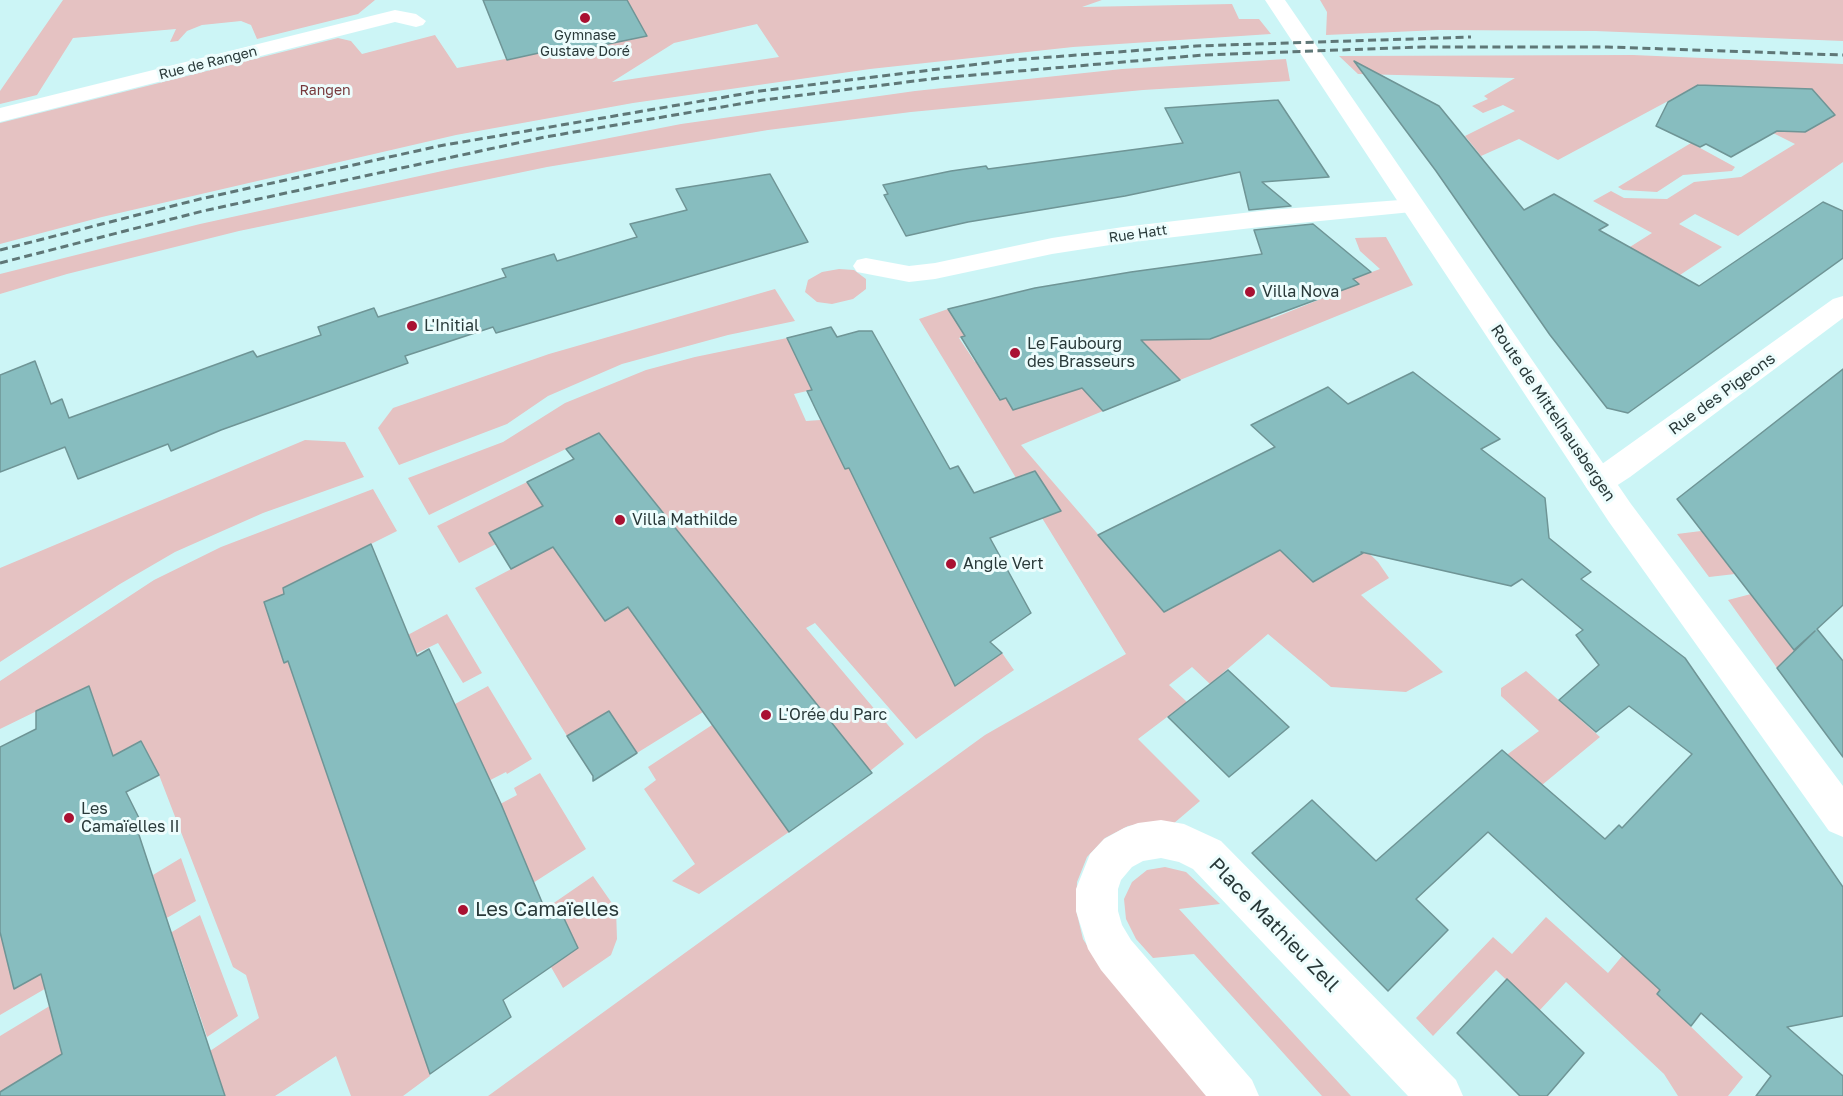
<!DOCTYPE html>
<html>
<head>
<meta charset="utf-8">
<style>
	body { margin:0 }
	canvas { display:block; background:#ccf5f6 }
</style>
</head>
<body>
<canvas width="1843" height="1096"></canvas>
<script>
const g = document.querySelector('canvas').getContext('2d');
g.lineJoin = 'round';
function fillPath(path, color) {
  g.fillStyle = color;
  g.fill(path, 'evenodd');
}
function poly(rows) {
  const path = new Path2D();
  for (const r of rows) {
    path.moveTo(r[0], r[1]);
    for (let i = 2; i < r.length; i += 2) path.lineTo(r[i], r[i + 1]);
  }
  return path;
}
function strokePath(path, color, width, dash) {
  g.strokeStyle = color;
  g.lineWidth = width;
  g.lineCap = dash ? 'butt' : 'round';
  g.setLineDash(dash || []);
  g.stroke(path);
}
function drawText(font, color, halo, rows, align = 'center') {
  g.font = font + ' "Golos Text",sans-serif';
  g.lineWidth = 6;
  g.setLineDash([]);
  g.textBaseline = 'middle';
  g.strokeStyle = halo;
  g.fillStyle = color;
  for (const [text, x, y, turn = 0] of rows) {
    g.save();
    g.translate(x, y);
    g.rotate((+turn || 0) * Math.PI / 180);
    g.textAlign = isNaN(turn) ? turn : align;
    if (halo) g.strokeText(text, 0, 0);
    g.fillText(text, 0, 0);
    g.restore();
  }
}
const green = poly([
	[63,0,375,0,358,14,257,39,251,25,241,21,202,25,187,31,178,41,170,42,176,29,73,38,37,95,0,104,0,91],
	[627,0,1102,0,1082,7,1232,4,1239,19,1259,19,1271,34,1073,47,870,69,633,103,456,135,102,217,0,244,0,123,338,38,351,41,362,54,435,35,457,68,548,51,550,56,647,36],
	[757,24,779,57,612,82,674,43],
	[1320,0,1843,0,1843,41,1595,31,1439,30,1326,35,1327,12],
	[1633,55,1843,64,1843,162,1738,236,1695,214,1679,224,1722,247,1680,275,1650,259,1603,264,1652,233,1593,201,1611,191,1624,198,1667,199,1694,182,1741,177,1795,144,1773,133,1777,131,1805,132,1834,114,1812,89,1698,85,1558,160,1519,139,1481,156,1465,136,1515,111,1503,105,1483,113,1472,106,1488,99,1484,96,1515,78,1358,74,1339,56],
	[1286,59,1290,81,1143,90,911,112,768,130,547,167,239,231,67,274,0,294,0,274,200,224,456,168,681,124,915,91,1122,69],
	[1691,143,1735,167,1732,171,1683,175,1657,192,1623,190,1618,187],
	[1386,237,1413,285,1180,380,1172,373,1153,381,1160,388,1119,405,1112,397,1096,403,1103,411,1021,445,1165,612,1425,472,1350,535,1378,562,1389,578,1361,595,1443,672,1406,692,1331,687,1268,634,1210,684,1192,667,1169,685,1187,702,1138,739,1200,801,1173,824,1154,822,1128,826,1105,838,1087,857,1077,882,1076,910,1083,939,1100,966,1209,1096,488,1096,985,735,1126,654,1042,518,1061,510,1035,471,1016,478,919,319,948,309,965,336,959,338,975,362,982,360,985,377,999,400,1006,398,1014,409,1061,395,1054,346,1265,314,1271,319,1358,284,1353,279,1380,269,1360,251,1355,238],
	[839,269,854,270,866,279,866,289,853,299,832,304,817,302,805,292,808,280,822,272],
	[775,289,795,321,728,335,622,364,548,396,507,424,399,465,378,428,393,408,549,354],
	[787,338,820,388,794,394,806,421,835,419,849,468,955,685,1002,653,1014,670,916,739,815,623,806,628,904,744,870,771,736,602,658,650,703,712,637,753,609,711,567,736,475,588,517,566,545,536,605,621,704,563,599,433,429,515,408,478,503,442,565,403,646,370,695,357],
	[305,440,345,442,364,477,263,513,175,552,120,584,0,662,0,568],
	[527,482,543,506,490,533,496,544,459,563,437,526],
	[373,489,397,531,283,588,284,594,264,603,284,663,306,653,346,668,447,614,482,673,463,683,438,643,323,699,430,1076,403,1096,351,1096,336,1056,275,1096,225,1096,210,1051,259,1018,246,975,233,967,159,775,141,741,113,756,88,686,0,729,0,681,154,580,221,547],
	[1701,531,1735,574,1709,577,1677,534],
	[1751,594,1794,651,1777,668,1728,600],
	[1526,671,1600,737,1542,785,1481,774,1539,731,1501,696,1501,688],
	[488,686,532,759,507,774,506,772,465,793,454,734,466,728,455,704],
	[712,725,789,832,699,894,672,881,695,864,644,789,656,780,648,767],
	[540,773,586,849,533,883,476,817,517,795,514,788],
	[181,858,196,901,0,1015,0,932,15,989,69,957,66,945,158,893,153,875],
	[1165,867,1186,872,1220,904,1179,909,1351,1096,1322,1096,1194,954,1153,958,1136,939,1126,919,1124,899,1132,882,1147,870],
	[593,876,616,909,617,939,611,955,563,988,551,967,578,948,562,913,550,919,545,909],
	[200,915,238,1016,207,1037,178,950,54,1024,62,1054,35,1070,41,1096,0,1096,0,1036],
	[1546,917,1608,973,1623,955,1689,956,1657,994,1743,1077,1728,1096,1678,1096,1664,1074,1566,982,1539,1011,1496,970,1433,1036,1416,1018,1493,937,1512,954]
]);
const building = poly([
	[483,0,627,0,647,36,550,56,548,51,507,60,483,0],
	[1354,61,1439,106,1524,210,1554,194,1608,225,1599,230,1699,286,1823,202,1843,211,1843,258,1628,413,1607,408,1550,335,1436,171,1354,61],
	[1698,85,1812,89,1835,115,1805,132,1777,131,1731,157,1706,144,1700,147,1656,126,1668,102,1698,85],
	[1278,100,1329,177,1262,182,1291,206,1249,210,1240,172,1125,196,968,222,906,236,884,195,888,194,883,185,951,171,986,166,988,169,1183,143,1165,108,1278,100],
	[770,174,808,242,496,333,493,327,405,356,408,363,221,430,171,451,168,444,78,479,65,447,0,472,0,375,35,361,51,404,62,399,69,418,253,351,257,357,321,335,318,327,374,308,378,317,506,277,502,269,554,254,557,261,637,237,630,224,687,210,676,189,770,174],
	[1313,224,1371,272,1353,279,1359,284,1210,339,1141,340,1180,380,1103,411,1082,388,1013,410,1006,398,1000,400,961,337,965,336,948,309,1035,288,1131,272,1262,254,1254,230,1313,224],
	[831,327,837,337,859,331,872,331,950,469,958,466,974,493,1035,471,1061,511,990,538,1031,613,990,642,1002,653,955,686,849,468,845,469,818,414,807,391,812,390,787,338,831,327],
	[1843,369,1843,605,1817,629,1843,661,1843,757,1777,668,1815,631,1794,650,1677,499,1843,369],
	[1413,372,1500,439,1481,449,1545,498,1549,538,1591,572,1581,579,1685,658,1843,887,1843,1016,1787,1027,1843,1076,1843,1096,1756,1096,1771,1076,1701,1013,1691,1026,1657,994,1660,990,1488,832,1416,899,1448,930,1388,991,1252,853,1312,800,1376,861,1502,750,1605,839,1619,825,1622,828,1692,754,1629,706,1596,732,1559,700,1599,665,1576,635,1583,630,1522,579,1511,586,1361,552,1363,553,1313,582,1280,550,1164,612,1098,535,1275,447,1251,425,1328,387,1348,404,1413,372],
	[599,433,872,773,789,832,628,607,605,621,553,547,511,569,489,533,543,506,527,482,574,459,566,449,599,433],
	[371,544,417,656,429,649,501,804,549,919,561,912,578,948,503,1000,511,1017,430,1074,288,661,284,663,264,602,284,594,283,588,371,544],
	[1228,670,1289,727,1229,777,1168,717,1228,670],
	[89,686,113,756,141,741,159,775,126,792,144,828,138,832,225,1096,0,1096,0,1092,62,1054,41,974,14,989,0,932,0,747,36,729,36,711,89,686],
	[609,711,637,753,593,781,593,776,567,736,609,711],
	[1507,979,1584,1053,1547,1096,1520,1096,1457,1033,1507,979]
]);
const street = poly([
	[395,10,416,14,426,21,423,25,416,27,395,22,0,122,0,108,395,10],
	[1413,199,1422,201,1425,206,1422,211,1269,226,1123,243,1052,254,935,279,909,282,857,272,853,266,857,260,866,258,909,266,935,263,1052,238,1123,227,1269,210,1413,199],
	[1843,296,1843,318,1630,477,1610,490,1599,494,1588,490,1583,482,1588,474,1833,299,1843,296],
	[1161,820,1184,824,1221,841,1456,1080,1463,1096,1408,1096,1193,869,1179,862,1161,858,1143,861,1132,867,1121,880,1118,889,1118,911,1122,925,1131,940,1252,1080,1259,1096,1206,1096,1101,970,1088,949,1076,911,1076,889,1090,854,1104,839,1124,828,1138,823,1161,820]
]);
const secondary = poly([
	[1265,0,1285,0,1631,504,1843,786,1843,837,1829,831,1609,522,1265,0]
]);
const rail = poly([
	[0,250,200,199,439,146,760,91,1012,60,1196,46,1471,37],
	[0,263,203,211,545,137,763,100,939,78,1203,55,1422,47,1607,47,1843,55]
]);
const markers = [
	[585,18,6,"#a91132"],
	[1250,292,6,"#a91132"],
	[412,326,6,"#a91132"],
	[1015,353,6,"#a91132"],
	[620,520,6,"#a91132"],
	[951,564,6,"#a91132"],
	[766,715,6,"#a91132"],
	[69,818,6,"#a91132"],
	[463,910,6,"#a91132"]
];
const farPoinames = [
	["Gymnase",585,36],
	["Gustave Doré",585,52]
];
const farStreetnames = [
	["Rue de Rangen",208,63,-14],
	["Rue Hatt",1138,234,-8]
];
const farParknames = [
	["Rangen",325,91]
];
const poiNames = [
	["Villa Nova",1262,292],
	["L'Initial",424,326],
	["Le Faubourg",1027,344],
	["des Brasseurs",1027,362],
	["Villa Mathilde",632,520],
	["Angle Vert",963,564],
	["L'Orée du Parc",778,715],
	["Les",81,809],
	["Camaïelles II",81,827]
];
const streetNames = [
	["Rue des Pigeons",1722,394,-36],
	["Route de Mittelhausbergen",1553,413,56]
];
const nearPoinames = [
	["Les Camaïelles",475,910]
];
const nearStreetnames = [
	["Place Mathieu Zell",1274,925,46]
];
fillPath(green, '#e5c2c2');
fillPath(building, '#87bdbf');
strokePath(building, '#6f9596', 1.5);
fillPath(street, '#fff');
fillPath(secondary, '#fff');
strokePath(rail, '#5f7777', 3, [8, 4.5]);
for (const [x, y, r, color] of markers) {
  const dot = new Path2D();
  dot.arc(x, y, r, 0, 2 * Math.PI);
  g.fillStyle = color;
  g.fill(dot);
  strokePath(dot, '#edfdfd', 2);
}
drawText('14px', '#293939', '#edfdfd', farPoinames);
drawText('14px', '#293939', '#edfdfd', farStreetnames);
drawText('14px', '#77393c', '#edfdfd', farParknames);
drawText('16px', '#293939', '#edfdfd', poiNames, 'left');
drawText('16px', '#293939', '#edfdfd', streetNames);
drawText('20px', '#293939', '#edfdfd', nearPoinames, 'left');
drawText('20px', '#293939', '#edfdfd', nearStreetnames);
</script>
</body>
</html>
